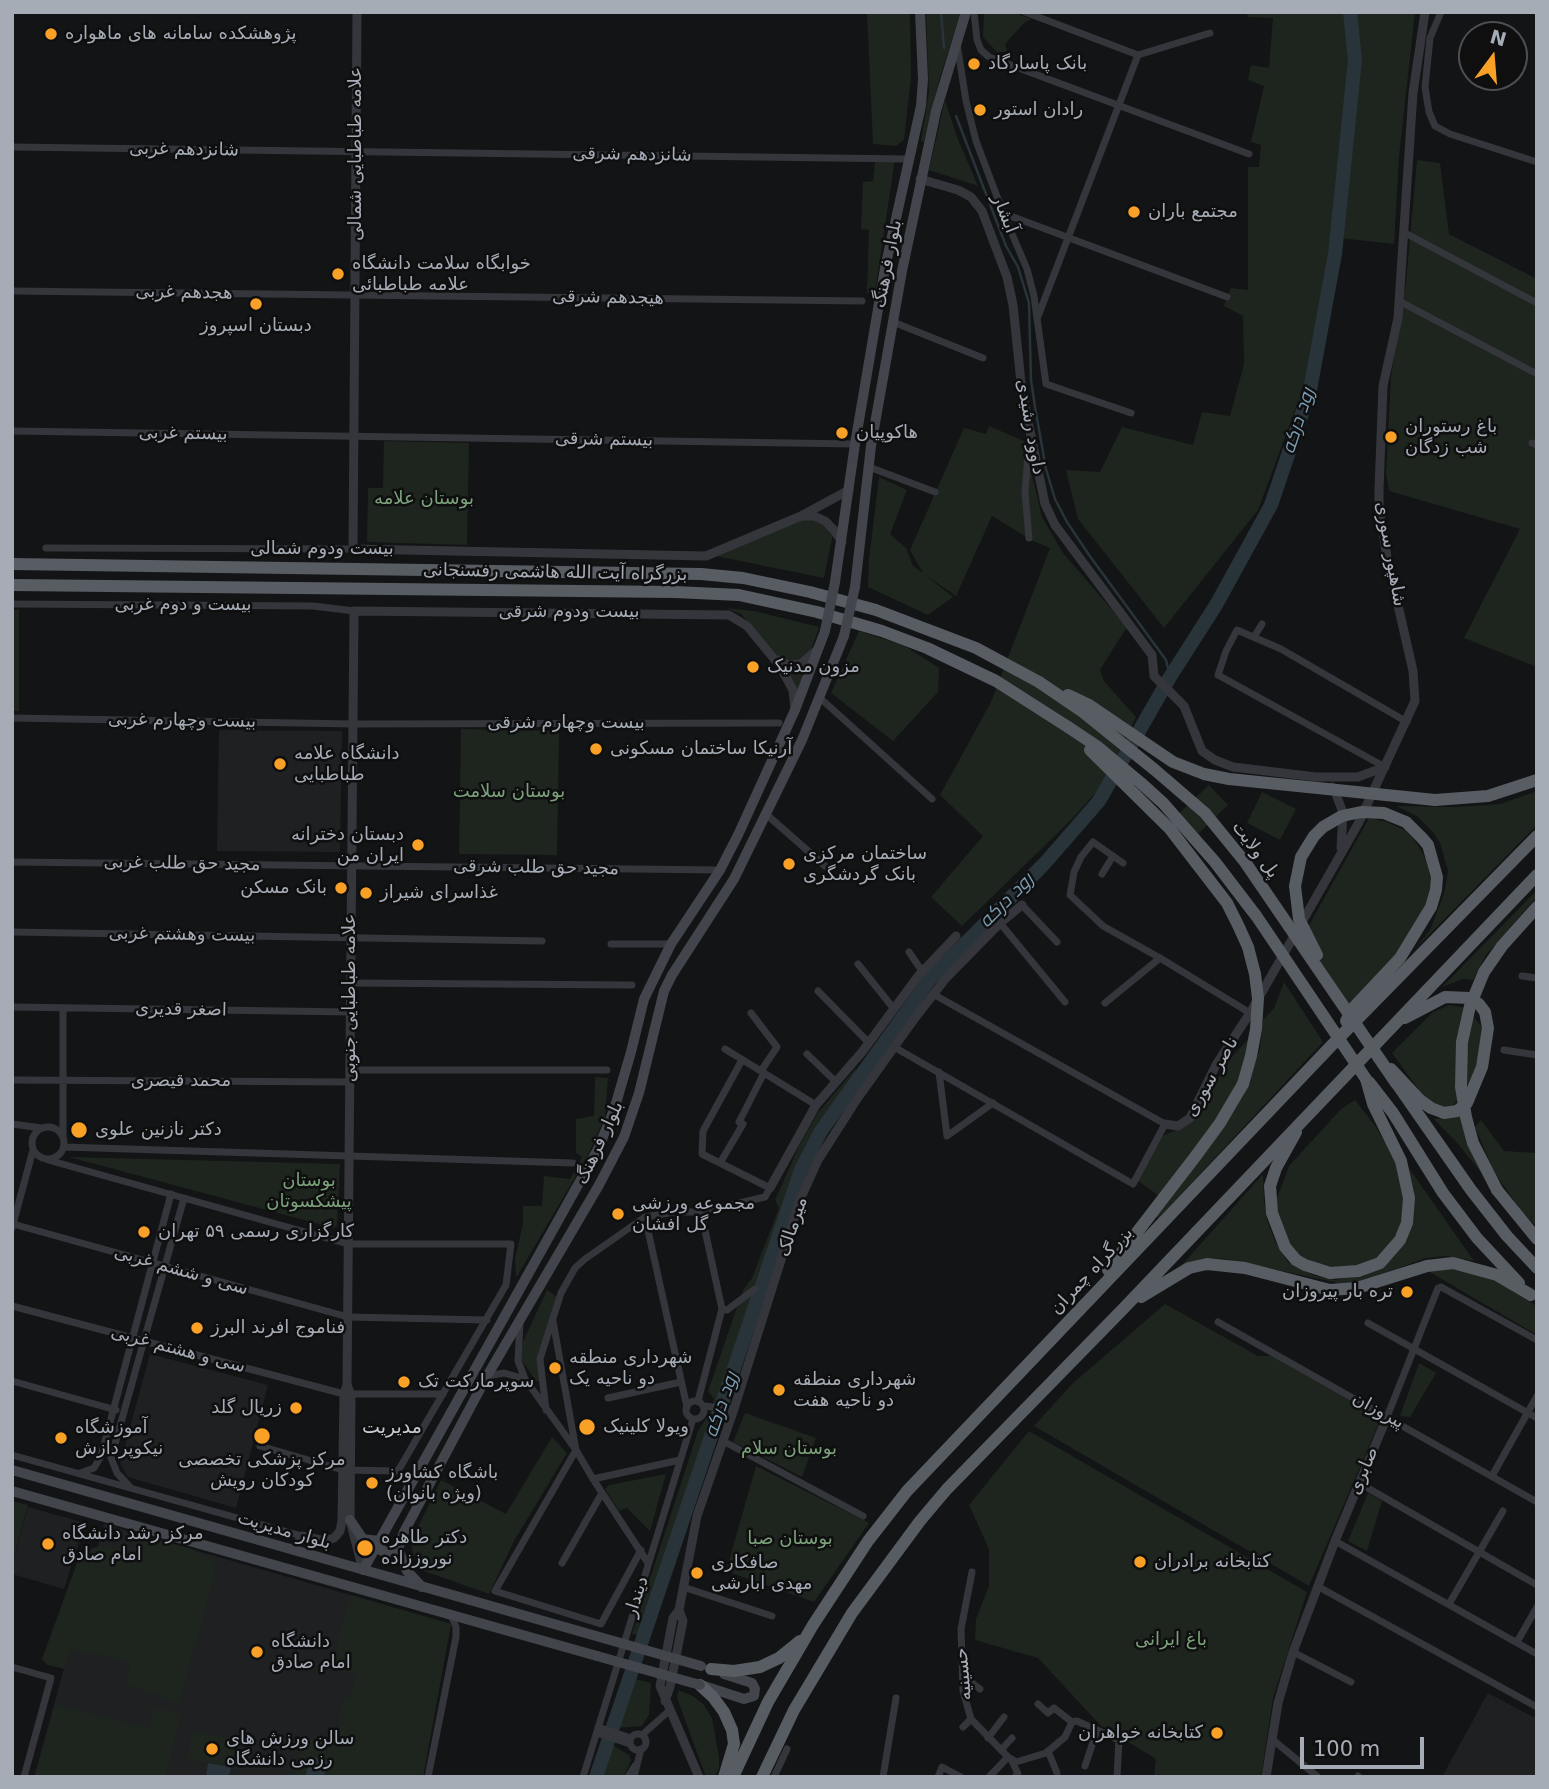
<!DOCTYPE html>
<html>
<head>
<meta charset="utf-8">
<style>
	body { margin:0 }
	#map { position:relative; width:1549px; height:1789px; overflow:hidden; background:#131415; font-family:"DejaVu Sans",sans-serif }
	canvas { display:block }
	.frame { position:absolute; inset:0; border:14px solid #a5acb6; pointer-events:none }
	.north { position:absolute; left:1458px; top:21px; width:70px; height:70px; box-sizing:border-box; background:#0f0f10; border:2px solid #4b4e52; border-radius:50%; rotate:16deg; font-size:19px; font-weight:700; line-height:28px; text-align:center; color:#a5acb6 }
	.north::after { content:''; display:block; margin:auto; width:24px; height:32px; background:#f9a027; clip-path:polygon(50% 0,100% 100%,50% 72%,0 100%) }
	.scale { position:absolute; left:1300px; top:1737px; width:124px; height:32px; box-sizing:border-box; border:4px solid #a5acb6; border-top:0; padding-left:9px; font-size:21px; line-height:24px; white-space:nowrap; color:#a5acb6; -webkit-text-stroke:5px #0f0f10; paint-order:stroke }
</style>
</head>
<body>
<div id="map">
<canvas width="1549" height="1789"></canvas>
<div class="frame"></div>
<div class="north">N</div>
<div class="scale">100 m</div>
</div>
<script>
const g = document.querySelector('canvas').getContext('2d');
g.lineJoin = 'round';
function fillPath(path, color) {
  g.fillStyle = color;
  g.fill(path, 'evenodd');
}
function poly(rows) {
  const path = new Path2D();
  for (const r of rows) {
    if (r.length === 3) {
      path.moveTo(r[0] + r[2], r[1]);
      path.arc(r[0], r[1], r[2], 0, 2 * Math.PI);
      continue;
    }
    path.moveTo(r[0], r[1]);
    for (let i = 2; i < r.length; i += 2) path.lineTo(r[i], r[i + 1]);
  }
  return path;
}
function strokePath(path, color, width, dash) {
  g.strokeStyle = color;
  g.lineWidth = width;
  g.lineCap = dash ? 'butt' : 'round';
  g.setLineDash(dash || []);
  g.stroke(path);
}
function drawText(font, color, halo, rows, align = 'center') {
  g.font = font + ' "DejaVu Sans",Cairo,sans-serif';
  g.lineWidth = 5;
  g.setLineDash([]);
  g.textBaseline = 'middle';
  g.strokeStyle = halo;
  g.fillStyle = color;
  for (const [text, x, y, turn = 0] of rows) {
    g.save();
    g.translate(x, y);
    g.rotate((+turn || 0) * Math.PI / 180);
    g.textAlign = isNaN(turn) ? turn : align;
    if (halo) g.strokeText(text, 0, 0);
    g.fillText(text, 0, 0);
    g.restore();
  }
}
const built = poly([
	[219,730,342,731,340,852,217,851],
	[150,1354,268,1385,236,1508,128,1477,120,1464],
	[28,1507,85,1523,64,1589,12,1574,12,1564],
	[104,1524,451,1624,423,1777,34,1777],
	[1488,1693,1537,1719,1537,1777,1442,1777]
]);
const green = poly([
	[867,12,910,12,911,78,904,140,896,146,873,144],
	[926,12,961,12,940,77,924,142,921,141,929,91],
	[984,12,1013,12,1031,19,1024,23,1005,44,1007,51,998,53,983,37],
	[1248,12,1415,12,1399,157,1394,244,1331,237,1308,375,1258,510,1164,628,1078,519,1066,470,1100,472,1122,427,1193,445,1202,412,1230,416,1244,364,1243,316,1224,306,1231,288,1248,290,1248,167,1259,167,1261,145,1251,142,1264,86,1248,80,1251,65,1269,68,1273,18,1247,17],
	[945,100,957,137,978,186,929,170],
	[895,159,875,292,867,293,869,230,861,229,863,182,873,181,875,161],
	[1417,160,1440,163,1449,234,1537,279,1537,667,1464,638,1520,529,1389,491,1386,473,1391,377,1406,282],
	[989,426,1024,441,1042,517,1063,553,1127,627,1100,670,1104,681,1136,717,1101,787,1070,821,962,926,931,897,983,836,940,795,991,702,1050,548,1033,541,992,516,956,596,924,574,953,597,928,615,868,587,869,560,879,477,907,490,890,534,906,548,913,566,923,573,910,550,964,428,986,434],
	[384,441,469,443,467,545,367,542,368,488,383,488],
	[808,518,828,526,833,534,824,578,716,556,783,526],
	[726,608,754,611,819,627,812,648,805,658,792,663,778,657,741,614],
	[19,609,19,711,12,711,12,610],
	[859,631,905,646,939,668,938,692,893,741,831,693],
	[809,662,795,696,782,665],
	[461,729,559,731,557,855,459,854],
	[1209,785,1228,805,1198,834,1178,814],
	[1537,791,1537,825,1414,950,1430,930,1444,894,1448,871,1440,843,1433,832,1417,816,1396,806,1457,807,1500,804],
	[1262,792,1296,809,1280,840,1247,823],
	[1369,818,1387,822,1405,830,1414,839,1426,859,1432,885,1424,921,1351,1007,1326,973,1303,936],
	[1537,890,1537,897,1486,955,1473,980,1463,979,1442,987],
	[1284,982,1323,1042,1158,1219,1156,1212,1235,1110,1249,1083,1260,1048,1263,1020,1274,1008],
	[1450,1005,1466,1008,1482,1027,1481,1046,1470,1091,1449,1108,1437,1107,1427,1101,1392,1053,1433,1012],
	[1250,1037,1237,1086,1220,1114,1159,1196,1137,1180,1162,1136,1188,1125,1230,1059],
	[855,1069,858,1071,805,1150,720,1394,639,1636,632,1634,698,1431,710,1413,714,1399,708,1391,743,1290,752,1278,779,1208,775,1200,799,1146,817,1114],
	[595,1077,608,1078,605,1117,587,1157,516,1278,515,1258,523,1224,523,1206,542,1206,544,1176,570,1179,582,1157,576,1153,576,1119,594,1116],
	[1355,1100,1376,1127,1398,1164,1406,1201,1402,1226,1377,1261,1358,1267,1338,1268,1316,1264,1300,1256,1285,1238,1277,1215,1276,1201,1289,1166,1341,1109],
	[1459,1113,1488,1181,1458,1144,1434,1119,1449,1117],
	[1481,1120,1504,1151,1537,1153,1537,1227,1522,1212,1494,1172,1475,1127],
	[69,1157,340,1164,337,1225,334,1228],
	[1409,1168,1474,1261,1447,1256,1426,1258,1367,1280,1343,1284,1226,1259,1210,1258,1181,1266,1263,1174,1264,1201,1267,1220,1275,1241,1288,1262,1312,1275,1335,1280,1364,1275,1383,1265,1413,1205],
	[1448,1268,1491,1277,1521,1294,1537,1307,1537,1335,1428,1271],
	[547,1290,557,1297,538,1359,539,1381,536,1381,520,1358,521,1346],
	[1165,1304,1258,1356,1271,1356,1381,1418,1309,1586,1034,1426,1072,1384],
	[1419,1363,1436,1373,1410,1417,1400,1416],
	[745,1413,816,1438,802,1477,733,1442],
	[1029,1431,1307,1592,1273,1698,1261,1777,1154,1777,1156,1759,1100,1725,1038,1658,975,1640,976,1619,989,1586,989,1549,969,1505],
	[552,1437,567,1453,514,1541,489,1594,424,1571,413,1553,411,1541,441,1480,506,1514],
	[756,1466,869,1523,814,1602,726,1571],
	[666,1474,650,1531,627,1508,619,1511,605,1489,609,1485],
	[1368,1493,1382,1501,1367,1551,1348,1541],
	[12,1501,28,1505,12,1564],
	[142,1535,192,1549,216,1562,213,1582,179,1704,125,1684,130,1663,86,1651,85,1654,70,1650,65,1669,48,1665,42,1659,78,1560,92,1548,106,1546,137,1554],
	[351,1595,451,1624,423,1777,292,1777,306,1737,315,1739,337,1734,344,1697,350,1698,356,1675,336,1669,333,1660],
	[632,1678,651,1683,649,1715,642,1726,615,1728],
	[678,1690,693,1696,704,1705,712,1718,719,1757,719,1768,715,1777,706,1777,677,1698],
	[55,1705,149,1728,155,1707,181,1715,165,1776,35,1777],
	[192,1732,236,1739,231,1767,187,1759],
	[611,1744,629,1755,631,1760,624,1777,601,1777]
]);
const water = poly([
	[311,1756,328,1761,324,1777,305,1777],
	[208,1763,231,1767,229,1777,206,1777]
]);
const stream = poly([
	[941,12,944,48],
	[956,116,1006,246,1018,267,1029,303,1031,380,1035,407,1046,469,1055,499,1067,522,1089,555,1166,660,1170,677]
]);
const river = poly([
	[596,1777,801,1170,821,1131,930,979,1045,863,1099,801,1170,677,1216,605,1271,505,1310,390,1335,254,1355,60,1350,12]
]);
const minor = poly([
	[974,12,977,40,981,50,989,57,1249,154],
	[1025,12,1138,55,1210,33],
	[1441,12,1430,38,1425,87,1429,112,1435,126,1450,134,1537,162],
	[957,44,966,101,976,141,1004,215,1027,269,1034,296,1046,384,1131,413],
	[12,147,907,159],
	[1004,215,1016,218,1227,297],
	[1405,233,1537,303],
	[12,291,862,301],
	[1399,301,1537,374],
	[1037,319,1138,55],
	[893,322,983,358],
	[12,431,855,444],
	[1532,443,1537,445],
	[869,467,935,492],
	[1029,538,1025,492,1028,455,1032,447],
	[46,548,353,549],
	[12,604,313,606,354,611],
	[1254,637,1262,624],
	[820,698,932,799],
	[12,718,353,724,779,723],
	[1385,767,1218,675,1226,651,1237,630,1281,649,1407,722],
	[766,814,825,866],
	[12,862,720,870],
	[1123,863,1093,842,1081,857,1074,872,1070,895,1103,926,1160,958,1250,1013],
	[1102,874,1113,856],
	[1022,905,1057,942],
	[1000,923,1065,1002],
	[12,932,542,941],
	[611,944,671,944],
	[909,952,922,971],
	[858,964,894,1009],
	[1522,976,1537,978],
	[351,983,632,985],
	[818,991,869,1043],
	[1105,1003,1160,958],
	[12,1007,350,1012],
	[63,1008,63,1137],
	[751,1013,777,1047,761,1071],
	[894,1047,1133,1184,1165,1124,933,994],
	[725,1049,816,1105],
	[1504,1050,1537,1055],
	[807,1054,836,1082],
	[350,1070,607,1070],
	[939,1072,947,1136,993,1103],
	[12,1080,350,1082],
	[12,1124,42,1128],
	[48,1143,16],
	[64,1147,573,1163],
	[48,1160,348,1244,511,1244,506,1285,398,1471,343,1470,260,1446],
	[720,1163,743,1124,739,1122,764,1073],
	[645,1217,687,1407],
	[13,1224,348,1317,487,1320],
	[12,1228,33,1150],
	[12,1306,344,1394,443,1394],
	[722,1309,727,1310,755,1289],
	[553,1321,576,1450,495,1591,601,1624,641,1550],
	[1218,1322,1537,1502],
	[520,1323,518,1361,525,1379,576,1450,593,1479,648,1563],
	[1368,1323,1537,1418],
	[487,1376,504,1373,525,1379],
	[12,1381,116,1410],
	[608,1398,681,1382],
	[695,1410,9],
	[698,1401,722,1309,701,1212],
	[704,1406,734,1409],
	[546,1410,540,1359,561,1293,575,1268,585,1259,645,1217,675,1212,701,1212,765,1197,770,1188,702,1154,703,1131,742,1060],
	[1387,1417,1438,1288,1441,1287,1537,1340],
	[723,1441,863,1516],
	[12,1455,302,1536],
	[80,1473,94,1468,101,1456,171,1194],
	[1492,1476,1537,1396],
	[593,1479,680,1460],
	[1359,1483,1537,1585],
	[131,1488,117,1473,111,1458,184,1198],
	[1335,1541,1537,1654],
	[562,1563,602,1493],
	[972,1572,961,1629,963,1691,971,1719,1008,1757,1016,1762,1046,1753,1065,1737,1072,1722,1077,1721,1119,1740,1117,1777],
	[1317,1586,1537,1707],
	[683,1587,772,1616],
	[1449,1604,1503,1511],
	[1517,1642,1537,1607],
	[1293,1652,1351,1682],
	[12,1667,51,1678,24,1777],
	[964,1677,980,1689],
	[1038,1704,1048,1713,1054,1708,1072,1722],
	[598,1727,631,1738],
	[963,1727,971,1719],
	[597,1733,630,1744],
	[638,1742,8],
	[642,1735,670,1710],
	[988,1738,1004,1717],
	[1273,1740,1318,1777],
	[1001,1750,1012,1738],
	[1048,1751,1057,1773],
	[1012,1761,1018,1774,1015,1777],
	[1085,1766,1097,1730],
	[1358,1776,1359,1777],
	[428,1777,456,1637,456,1627,451,1615],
	[583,1777,693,1419],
	[628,1777,635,1766],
	[634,1777,641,1749],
	[774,1777,787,1749],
	[883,1777,896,1698],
	[938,1777,942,1767,961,1777],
	[989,1777,1008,1757]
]);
const tertiary = poly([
	[357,12,353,549,706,556,801,516,849,490],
	[920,179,958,190,971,197,982,211,1007,277,1013,305,1022,392,1045,504,1055,525,1152,655,1154,676,1184,706,1202,751,1215,760,1233,767,1316,777,1358,777,1385,767],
	[803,516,814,516,825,521,834,530,842,542],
	[779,660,788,665,801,664,817,650],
	[1332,787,1336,794,1343,813,1341,848],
	[1165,1124,1178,1126,1190,1118,1216,1065,1250,1013,1358,824,1415,701,1413,671,1387,557,1379,507,1379,489,1383,386,1398,318,1413,93,1425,12],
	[770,1188,816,1105,862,1052,919,975,956,936],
	[293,1550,302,1536,325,1541,334,1538,340,1531,342,1521,344,1394,347,1385],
	[363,1570,350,1520,351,1395,347,1385,354,611,729,615,747,626,780,666,793,690,795,710],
	[665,1701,670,1687,683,1621,679,1610],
	[699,1777,660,1686,673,1618,679,1610,697,1516,734,1409,800,1200,818,1160,855,1102,915,1018,946,978,1000,923,1022,905],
	[1266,1777,1278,1703,1293,1652,1335,1541,1387,1417]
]);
const secondary = poly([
	[835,582,855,444,885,268,921,106,923,79,920,12],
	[855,587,871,446,902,271,936,111,966,12],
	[12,1470,470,1600],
	[12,1491,597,1656],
	[350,1520,363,1539,378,1541],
	[378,1541,382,1551,393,1552,398,1549],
	[363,1570,598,1149,614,1110,631,1052,644,999,671,944,720,870,738,835,795,710,825,631],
	[422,1587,407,1571,398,1549,404,1532,487,1376,599,1185,624,1137,639,1093,664,991,672,975,734,879,802,740,844,636],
	[704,1686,744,1699,754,1696,755,1689,752,1683,724,1674]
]);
const trunk = poly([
	[12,564,701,574,743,578,810,592,876,610,976,648,1039,682],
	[12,585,675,592,739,595,817,612,882,631,927,648,996,681,1068,727],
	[1435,800,1488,796,1537,780],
	[1346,1021,1354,1007,1400,958,1431,907,1436,890,1437,877,1428,845,1422,838],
	[1391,1069,1421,1101,1431,1108,1444,1113,1457,1111,1467,1103,1482,1067,1488,1028,1485,1012,1479,1004,1470,998,1445,997,1405,1018],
	[1369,1082,1393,1113,1443,1193,1477,1238,1519,1283],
	[1397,1084,1471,1190,1507,1236,1537,1268],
	[1296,1132,1276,1168,1270,1186,1272,1213,1285,1247,1296,1260,1305,1265,1330,1273,1358,1271,1380,1263,1400,1240,1407,1223,1409,1198,1401,1161,1373,1104,1366,1079],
	[1497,1190,1537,1239],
	[1108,1270,1195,1157,1220,1123,1243,1084],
	[1141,1297,1189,1268,1207,1264,1245,1268,1330,1290,1357,1288,1427,1266,1453,1263,1497,1275,1531,1295],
	[711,1669,734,1671,760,1667,779,1658,800,1641],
	[700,1685,713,1697,724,1712,732,1730,734,1744,724,1777],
	[733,1777,768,1702,813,1625,868,1541,907,1491,1332,1045,1537,836],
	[762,1777,794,1710,852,1613,920,1521,947,1489,1123,1309,1537,875]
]);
const secondaryBridge = poly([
	[825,631,835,582],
	[844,636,855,587],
	[470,1600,701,1666],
	[597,1656,700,1685]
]);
const trunkBridge = poly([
	[1039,682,1083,712,1155,770,1205,813,1245,862,1396,1083],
	[1068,695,1089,705,1173,762,1204,774,1229,779,1435,800],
	[1068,727,1098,747,1141,783,1163,803,1215,862,1257,917,1366,1079],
	[1090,750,1170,829,1227,903,1238,925,1248,947,1255,974,1258,998,1256,1029,1251,1056,1243,1084],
	[1317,955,1299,919,1295,886,1301,857,1314,836,1323,827,1342,816,1361,812,1384,813,1396,818,1406,822,1422,838],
	[1497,1190,1473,1143,1466,1117,1461,1087,1462,1042,1470,1006,1484,972,1502,946,1537,907]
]);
const markers = [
	[51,34,7,"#f9a027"],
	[974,64,7,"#f9a027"],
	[980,110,7,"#f9a027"],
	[1134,212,7,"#f9a027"],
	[338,274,7,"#f9a027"],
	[256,304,7,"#f9a027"],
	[842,433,7,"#f9a027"],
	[1391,437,7,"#f9a027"],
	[753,667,7,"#f9a027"],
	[596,749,7,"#f9a027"],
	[280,764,7,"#f9a027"],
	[418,845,7,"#f9a027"],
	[789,864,7,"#f9a027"],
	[341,888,7,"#f9a027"],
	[366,893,7,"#f9a027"],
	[79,1130,9,"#f9a027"],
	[618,1214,7,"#f9a027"],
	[144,1232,7,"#f9a027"],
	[1407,1292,7,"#f9a027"],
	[197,1328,7,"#f9a027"],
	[555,1368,7,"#f9a027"],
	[404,1382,7,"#f9a027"],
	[779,1390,7,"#f9a027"],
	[296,1408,7,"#f9a027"],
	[587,1427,9,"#f9a027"],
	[262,1436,9,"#f9a027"],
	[61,1438,7,"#f9a027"],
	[372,1483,7,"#f9a027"],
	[48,1544,7,"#f9a027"],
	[365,1548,9,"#f9a027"],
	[1140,1562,7,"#f9a027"],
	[697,1573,7,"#f9a027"],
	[257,1652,7,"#f9a027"],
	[1217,1733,7,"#f9a027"],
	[212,1749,7,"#f9a027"]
];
const poiNames = [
	["پژوهشکده سامانه های ماهواره",65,34],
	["بانک پاسارگاد",988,64],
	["رادان استور",994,110],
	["مجتمع باران",1148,212],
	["خوابگاه سلامت دانشگاه",352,264],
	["علامه طباطبائی",352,285],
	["دبستان اسپروز",256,326,"center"],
	["باغ رستوران",1405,427],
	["شب زدگان",1405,448],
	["هاکوپیان",856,433],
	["مزون مدنیک",767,667],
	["آرنیکا ساختمان مسکونی",610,749],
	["دانشگاه علامه",294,754],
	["طباطبایی",294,775],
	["دبستان دخترانه",404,835,"right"],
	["ایران من",404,856,"right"],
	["ساختمان مرکزی",803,854],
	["بانک گردشگری",803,875],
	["بانک مسکن",327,888,"right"],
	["غذاسرای شیراز",380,893],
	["دکتر نازنین علوی",95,1130],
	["مجموعه ورزشی",632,1204],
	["گل افشان",632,1225],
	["کارگزاری رسمی ۵۹ تهران",158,1232],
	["تره بار پیروزان",1393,1292,"right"],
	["فناموج افرند البرز",211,1328],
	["شهرداری منطقه",569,1358],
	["دو ناحیه یک",569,1379],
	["شهرداری منطقه",793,1380],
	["دو ناحیه هفت",793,1401],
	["سوپرمارکت تک",418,1382],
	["زریال گلد",282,1408,"right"],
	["ویولا کلینیک",603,1427],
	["آموزشگاه",75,1428],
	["نیکوپردازش",75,1449],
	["مرکز پزشکی تخصصی",262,1460,"center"],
	["کودکان رویش",262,1481,"center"],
	["باشگاه کشاورز",386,1473],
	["(ویژه بانوان)",386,1494],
	["مرکز رشد دانشگاه",62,1534],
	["امام صادق",62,1555],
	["دکتر طاهره",381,1538],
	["نوروززاده",381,1559],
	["کتابخانه برادران",1154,1562],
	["صافکاری",711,1563],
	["مهدی ابارشی",711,1584],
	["دانشگاه",271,1642],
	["امام صادق",271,1663],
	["کتابخانه خواهران",1203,1733,"right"],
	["سالن ورزش های",226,1739],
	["رزمی دانشگاه",226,1760]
];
const streetNames = [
	["شانزدهم غربی",184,150,1],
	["علامه طباطبایی شمالی",356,154,-90],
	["شانزدهم شرقی",632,155,1],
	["آبشار",1004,214,68],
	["بلوار فرهنگ",888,264,-79],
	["هجدهم غربی",184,293,1],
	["هیجدهم شرقی",608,298,1],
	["داوود رشیدی",1030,427,80],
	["بیستم غربی",183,434,1],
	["بیستم شرقی",604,440,1],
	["بیست ودوم شمالی",322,549],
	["شاهپور سوری",1390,554,80],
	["بزرگراه آیت الله هاشمی رفسنجانی",555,573,1],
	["بیست و دوم غربی",183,605],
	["بیست ودوم شرقی",569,612],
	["بیست وچهارم غربی",182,721,1],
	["بیست وچهارم شرقی",566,723],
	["پل ولایت",1255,850,53],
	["مجید حق طلب غربی",182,864,1],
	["مجید حق طلب شرقی",536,868,1],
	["بیست وهشتم غربی",182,935,1],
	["علامه طباطبایی جنوبی",350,998,-90],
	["اصغر قدیری",181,1010,1],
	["ناصر سوری",1212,1077,-60],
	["محمد قیصری",181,1081],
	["بلوار فرهنگ",600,1143,-65],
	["میرمالک",793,1227,-72],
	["سی و ششم غربی",181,1271,16],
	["بزرگراه چمران",1092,1271,-47],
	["سی و هشتم غربی",178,1350,15],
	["پیروزان",1378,1411,29],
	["صابری",1364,1471,-67],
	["بلوار مدیریت",284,1531,16],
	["دیندار",637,1597,-72],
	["حسینیه",964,1674,-95]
];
const parkNames = [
	["بوستان علامه",424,499],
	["بوستان سلامت",509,792],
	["بوستان",309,1181],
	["پیشکسوتان",309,1202],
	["بوستان سلام",789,1449],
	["بوستان صبا",790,1539],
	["باغ ایرانی",1171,1640]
];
const waterNames = [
	["رود درکه",1299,421,-72],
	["رود درکه",1007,901,-45],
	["رود درکه",722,1405,-71]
];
const neighbourhoodNames = [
	["مدیریت",392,1428]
];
fillPath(built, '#1f2022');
fillPath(green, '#1d251e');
fillPath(water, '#29343a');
strokePath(stream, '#29343a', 2.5);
strokePath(river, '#29343a', 14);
strokePath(minor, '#34363b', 7);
strokePath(tertiary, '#34363b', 9);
strokePath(secondary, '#42454b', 10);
strokePath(trunk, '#585c63', 12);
strokePath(secondaryBridge, '#42454b', 10);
strokePath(trunkBridge, '#585c63', 12);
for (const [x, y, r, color] of markers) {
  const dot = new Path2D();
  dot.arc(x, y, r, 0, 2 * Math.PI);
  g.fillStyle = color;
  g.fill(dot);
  strokePath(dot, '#0f0f10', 2.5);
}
drawText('18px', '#a5acb6', '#0f0f10', poiNames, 'left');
drawText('18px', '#a5acb6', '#0f0f10', streetNames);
drawText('18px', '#7ca27b', '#0f0f10', parkNames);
drawText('italic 19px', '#7a9db3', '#0f0f10', waterNames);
drawText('19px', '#c6cad2', '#0f0f10', neighbourhoodNames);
</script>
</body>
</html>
